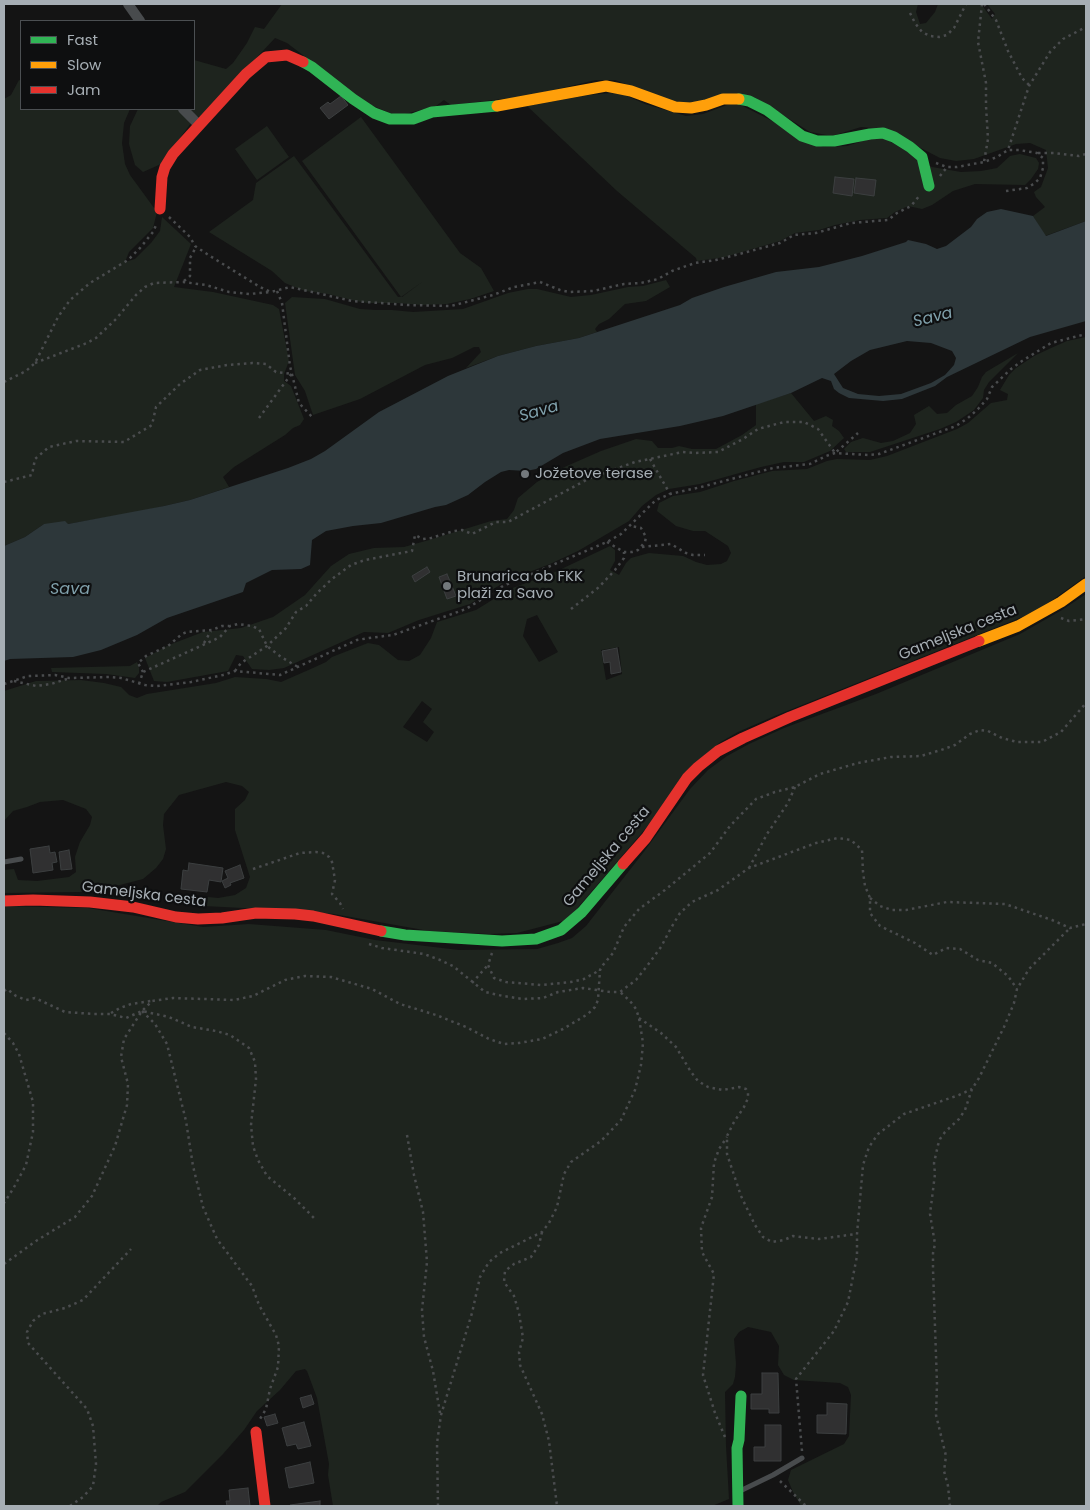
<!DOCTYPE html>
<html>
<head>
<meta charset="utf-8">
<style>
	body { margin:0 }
	#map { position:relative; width:1090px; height:1510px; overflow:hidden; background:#141414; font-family:Poppins,sans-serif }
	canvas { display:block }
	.frame { position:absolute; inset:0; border:5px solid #a6aeb4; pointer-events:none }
	.legend { position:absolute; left:20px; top:20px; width:175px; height:90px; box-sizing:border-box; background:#0e0f10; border:1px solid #4b4f52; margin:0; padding:6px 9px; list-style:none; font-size:15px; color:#a6aeb4 }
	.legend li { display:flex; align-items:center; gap:10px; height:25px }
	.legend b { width:25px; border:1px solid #4b4f52 }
</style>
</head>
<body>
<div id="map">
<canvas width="1090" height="1510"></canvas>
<div class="frame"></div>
<ul class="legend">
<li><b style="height:6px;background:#30b455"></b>Fast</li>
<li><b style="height:6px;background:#ff9f0a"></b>Slow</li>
<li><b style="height:6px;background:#e5322d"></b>Jam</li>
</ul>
</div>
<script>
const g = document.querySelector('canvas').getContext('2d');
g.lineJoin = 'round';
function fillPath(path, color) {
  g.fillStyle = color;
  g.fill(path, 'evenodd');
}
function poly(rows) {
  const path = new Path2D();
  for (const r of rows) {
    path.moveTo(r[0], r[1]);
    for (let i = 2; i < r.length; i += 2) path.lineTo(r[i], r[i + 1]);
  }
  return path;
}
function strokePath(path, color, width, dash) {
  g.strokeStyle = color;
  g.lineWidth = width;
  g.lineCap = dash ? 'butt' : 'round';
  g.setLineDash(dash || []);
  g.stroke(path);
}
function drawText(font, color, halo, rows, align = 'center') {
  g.font = font + ' Poppins,sans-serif';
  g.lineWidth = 4.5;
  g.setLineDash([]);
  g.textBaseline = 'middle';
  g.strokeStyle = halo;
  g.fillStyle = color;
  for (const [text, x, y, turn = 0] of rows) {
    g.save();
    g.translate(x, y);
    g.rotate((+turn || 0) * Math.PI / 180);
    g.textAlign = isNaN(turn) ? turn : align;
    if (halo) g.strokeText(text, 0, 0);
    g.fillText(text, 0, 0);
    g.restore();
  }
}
const green = poly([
	[282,4,918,4,916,12,920,24,926,23,935,12,938,4,981,4,992,19,995,14,987,4,1086,4,1086,221,1045,236,1033,216,1045,207,1036,197,1034,192,1041,187,1048,168,1046,150,1030,143,1016,144,974,159,956,161,940,158,884,129,861,127,832,136,810,132,754,97,686,107,615,80,596,80,528,96,451,105,444,100,436,106,405,114,395,115,366,103,287,43,275,38,202,116,199,117,191,112,188,109,194,109,194,60,226,69,233,63,247,43,255,27,264,29],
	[19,80,21,81,21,109,130,109,124,123,122,143,125,164,130,175,157,212,153,228,129,252,125,262,135,259,151,243,160,231,162,217,191,244,174,287,213,292,273,305,279,309,289,361,284,374,284,381,291,386,304,419,300,425,293,428,285,435,234,467,223,477,229,487,190,500,138,512,68,524,44,524,25,537,4,546,4,99,11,95],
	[611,93,625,95,645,104,686,116,703,114,735,102,823,147,847,146,869,139,883,137,932,167,961,172,981,171,997,168,1010,156,1020,154,1036,158,1039,163,1038,169,1031,179,1025,185,975,184,953,191,932,205,922,209,908,206,895,212,887,218,860,220,835,225,819,230,795,233,780,241,725,257,697,261,696,258,617,191,527,106,589,95],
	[138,109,178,109,191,123,161,164,143,172,135,165,129,144,130,126],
	[361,117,460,253,481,268,494,291,470,299,447,304,422,305,397,303,368,303,356,301,328,294,305,291,285,283,272,271,209,232,253,200,256,183,294,156,398,297,402,297,422,282,401,297,302,161],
	[267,126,289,157,257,180,235,149],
	[666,280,670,287,646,301,625,304,609,319,599,324,595,329,597,332,579,338,536,346,498,356,466,368,481,352,479,347,474,347,452,358,425,365,360,399,313,415,305,391,295,375,285,303,292,297,325,299,360,309,376,310,392,310,413,312,463,309,508,293,528,289,537,289,571,297,591,295,628,287,643,286],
	[1086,337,1086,576,1037,611,777,715,738,732,719,743,567,920,517,933,489,934,429,931,334,914,303,911,184,905,170,899,171,895,177,894,218,898,235,895,246,888,250,877,235,830,235,809,245,800,249,792,242,786,226,782,179,795,164,814,163,825,166,849,163,859,156,868,143,879,112,887,80,892,4,893,4,870,14,869,18,880,37,881,69,877,76,872,75,857,80,842,90,825,92,817,86,809,63,800,40,802,27,807,13,811,4,821,4,691,36,681,81,680,104,683,121,687,129,695,137,698,147,694,216,683,235,677,266,679,281,682,313,668,326,662,332,657,368,643,379,645,398,660,409,661,420,655,431,638,437,622,476,610,510,589,555,572,610,546,615,550,615,561,610,570,619,575,626,563,631,558,649,553,683,556,696,562,707,565,721,564,727,561,731,553,728,546,705,531,693,531,676,526,657,511,659,503,673,496,700,492,734,481,772,471,807,469,827,461,837,459,870,460,887,456,957,429,968,423,991,403,1007,400,1008,394,1000,390,1009,375,1016,368,1034,356,1051,348,1067,341],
	[537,615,558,652,539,662,523,636,527,619],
	[619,647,622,674,606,680,601,650],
	[422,701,432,709,423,722,434,732,427,742,403,727],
	[1018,353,989,382,984,390,983,398,974,410,956,422,940,429,870,452,846,452,844,449,851,442,863,438,881,443,893,441,910,433,916,424,914,415,929,406,937,414,947,413,956,405,972,396,978,387,982,377,986,372],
	[791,393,814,421,826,416,833,420,832,426,839,431,844,438,830,451,804,462,784,462,761,467,700,484,669,489,656,495,642,506,629,521,578,551,550,564,506,581,470,604,419,620,388,633,364,632,284,668,269,670,252,669,243,656,236,655,228,671,167,682,154,681,145,658,169,645,203,632,241,628,273,617,305,595,331,566,349,554,374,548,404,547,429,540,491,521,507,519,514,510,518,498,537,482,560,469,601,451,636,439,652,441,658,448,672,448,679,446,692,449,716,449,742,435,756,425,756,404],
	[1086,594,1086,1506,801,1506,793,1492,788,1480,791,1470,844,1444,849,1436,851,1395,848,1387,840,1383,794,1380,784,1375,778,1365,779,1346,771,1332,748,1327,739,1332,734,1339,736,1364,735,1377,733,1384,725,1392,726,1446,729,1499,712,1506,333,1506,328,1475,329,1464,317,1398,307,1371,305,1369,296,1371,280,1390,257,1411,244,1430,223,1454,185,1492,161,1502,157,1506,4,1506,4,906,88,908,203,927,249,924,326,930,375,940,459,950,537,949,558,943,572,938,586,926,643,853,690,789,708,770,727,756,749,744,784,728,876,694,1020,634,1062,610],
	[137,662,139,668,139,673,135,678,106,674,52,672,51,668,130,666]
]);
const water = poly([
	[1001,209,1033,216,1046,236,1086,221,1086,321,1030,337,947,377,935,386,902,399,883,401,849,398,839,393,834,389,831,381,822,378,791,393,723,416,680,426,600,439,563,453,536,469,526,471,509,470,501,472,485,482,468,495,446,505,435,507,381,523,353,526,326,531,312,540,310,565,301,569,272,570,246,583,243,592,167,618,137,635,101,650,73,657,10,659,4,661,4,546,25,537,44,524,65,521,68,524,164,506,190,500,288,468,311,459,325,451,379,412,448,376,498,356,536,346,579,338,680,305,692,298,724,287,776,272,819,267,862,256,906,242,908,240,926,244,937,249,946,246,971,227,977,219,987,212],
	[907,341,931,343,952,351,956,358,954,365,945,375,931,383,901,394,879,396,858,394,843,388,834,374,851,361,870,350]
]);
const building = poly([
	[341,96,348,105,329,119,320,108,328,102,330,104,341,96],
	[835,177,854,179,852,196,833,193,835,177],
	[856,178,876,180,874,196,854,193,856,178],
	[427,567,430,572,415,582,412,576,427,567],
	[447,574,456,596,447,599,439,577,447,574],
	[617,648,621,672,611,674,610,662,604,663,602,651,617,648],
	[49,846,50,853,55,852,57,862,52,863,53,870,33,873,30,849,49,846],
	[69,850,72,869,61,870,59,852,69,850],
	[189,863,223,868,221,882,209,880,207,892,181,889,183,870,188,871,189,863],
	[240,865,244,878,230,883,231,885,225,888,222,881,228,878,225,871,240,865],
	[762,1373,778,1373,779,1413,769,1413,769,1409,751,1409,751,1394,762,1394,762,1373],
	[311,1395,314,1404,303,1408,300,1398,311,1395],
	[827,1403,847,1404,846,1434,817,1433,817,1415,827,1415,827,1403],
	[275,1414,278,1423,267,1426,264,1417,275,1414],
	[304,1422,311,1446,298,1449,296,1444,287,1446,282,1428,304,1422],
	[765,1425,781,1425,781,1461,754,1461,754,1447,765,1447,765,1425],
	[310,1462,314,1483,289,1488,285,1468,310,1462],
	[248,1488,250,1506,227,1506,226,1501,230,1501,229,1490,248,1488],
	[320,1501,320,1506,290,1506,290,1505,320,1501]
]);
const path = poly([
	[982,4,978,42,986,83,986,106,988,139,984,162],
	[984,4,996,20,1008,51,1022,78,1029,85],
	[910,13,915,23,922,32,930,36,939,37,947,35,954,28,966,4],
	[1038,153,1054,153,1079,156,1086,154],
	[936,163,947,167,957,167,984,162,997,157,1008,150,1029,86,1050,52,1063,39,1086,27],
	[940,176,947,167],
	[1006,191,1027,188,1035,183,1040,178,1043,168,1043,158,1037,153,1019,150,1008,150],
	[169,217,190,237,195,246,210,256,260,287,271,292,290,287,352,301,407,305,451,306,493,295,514,287,540,282,560,290,569,292,593,291,624,284,641,283,658,279,672,271,695,263,716,260,747,252,780,243,794,235,816,233,851,223,888,220,897,213,911,206,920,195],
	[184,281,190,276,190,258,195,249,195,246],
	[277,291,282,303,290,366,299,403,314,419],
	[35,363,87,343,96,338,116,319,136,295,145,287,154,283,183,282,206,285,229,292,249,294,270,292],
	[4,382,26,371,35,363,58,317,70,300,90,283,128,260,140,248,153,232,157,223],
	[259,418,292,373],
	[650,459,670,494],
	[4,482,32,475,35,459,49,447,76,441,124,442,152,425,156,407,180,384,200,370,227,365,252,363,266,364,276,372,292,374],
	[607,542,624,552,632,552,638,550,645,542,646,537,641,528,631,526],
	[642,547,671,544,686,553,693,555,705,555],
	[571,609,599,587,615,570,624,558,624,552],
	[1061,618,1069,621,1086,619],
	[204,643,211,631],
	[235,671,241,663,267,646,286,628,296,612,306,606,317,593,332,579,351,565,365,560,412,551,415,535,423,539,431,538,454,531,462,530,472,534,496,522,508,522,590,478,635,462,683,452,694,453,718,452,743,439,758,429,784,422,804,422,818,429,835,453,858,433],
	[143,672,138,663,146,656,168,646,182,634,187,632,212,630,222,626,229,626],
	[14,681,36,686,51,684,67,679],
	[4,684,28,676,55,675,69,678,110,677,121,678,145,685,157,686,191,682,223,675,235,671,280,675,357,640,369,638,393,635,466,609,503,586,607,542,621,534,656,500,670,494,701,487,773,468,810,464,826,456,835,453,868,455,879,454,956,426,968,418,978,409,987,399,992,387,1011,369,1022,361,1051,343,1086,334],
	[139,684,143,672,214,640,220,637,230,626,238,624,252,626,259,629,267,646,281,657,298,667],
	[749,868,767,834,788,803,795,787],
	[253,869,300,853,316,852,323,853,329,857,332,862,335,880,332,894,340,903,343,909],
	[870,898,880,906,892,910,906,910,947,902,1005,904,1052,920,1070,928,1086,924],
	[369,944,382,948,424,954,440,960,453,966,485,992,503,996,523,999,543,998,558,992,583,988,610,992,620,992,636,980,647,966,661,947,671,928,680,913,692,902,718,890,749,868,816,843,838,838,851,840,862,850,863,872,865,886,870,898,870,913,880,926,915,943,933,955,946,948,960,949,978,960,992,963,1008,976,1017,989],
	[492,953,488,965,494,978,506,982,541,985,571,982,584,979,600,970],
	[472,983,488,965],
	[4,991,7,989,16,996,26,1000,35,998,65,1012,94,1014,110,1014,126,1018,142,1011,169,1017,192,1027,216,1031,230,1035,249,1048,255,1062,256,1079,251,1125,253,1146,258,1160,267,1176,294,1198,314,1218],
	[142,1011,155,1024,167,1044,186,1121,193,1166,203,1207,217,1239,252,1286,259,1305,276,1335,279,1346,278,1367,270,1389,266,1409,260,1419],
	[111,1013,120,1008,131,1004,151,1001],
	[639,1018,661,1033,676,1047,691,1072,698,1081,708,1087,723,1090,739,1087,746,1089,748,1093,748,1098,744,1107,734,1122,727,1136,727,1154,741,1196,755,1225,763,1237,772,1242,784,1240,793,1236,819,1239,856,1234],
	[4,1033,13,1043,19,1054,33,1102,33,1132,26,1165,13,1189,4,1203],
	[407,1135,414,1175,423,1212,427,1262,422,1310,424,1337,433,1371,440,1413],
	[542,1232,539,1245,531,1257,514,1264,505,1271,504,1282,514,1296,519,1313,523,1338,519,1352,520,1365,542,1414,549,1441,557,1506],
	[4,1264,36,1241,75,1217,92,1196,115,1146,127,1105,128,1084,121,1057,124,1039,142,1011,152,1001,173,998,234,1000,253,996,285,980,305,976,331,977,372,989,400,1004,436,1015,466,1027,489,1039,504,1044,519,1043,542,1039,563,1029,588,1014,595,1007,598,1000,600,970,603,965,613,953,624,927,639,909,665,890,710,853,730,826,756,799,775,792,795,787,820,774,858,763,891,757,921,756,941,750,955,745,970,734,980,730,988,731,1002,738,1017,742,1042,742,1061,732,1086,703],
	[725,1437,715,1413,703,1375,714,1274,702,1252,701,1228,712,1197,714,1163,719,1149,727,1137],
	[802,1451,796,1379,834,1331,848,1302,857,1256,857,1234,863,1165,869,1147,878,1134,904,1114,959,1095,972,1089],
	[780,1481,806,1506],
	[70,1506,83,1497,93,1486,96,1464,93,1426,87,1409,28,1343,27,1332,33,1321,42,1314,65,1308,83,1300,131,1249],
	[438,1506,437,1443,441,1415,472,1313,480,1277,489,1262,500,1253,542,1232,549,1223,557,1207,564,1174,571,1162,601,1141,621,1120,635,1090,641,1065,643,1043,639,1018,636,1009,630,1001,620,992],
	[950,1506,948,1486,944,1471,946,1456,936,1415,937,1384,933,1269,933,1253,935,1244,930,1214,935,1174,934,1163,938,1145,940,1139,945,1132,959,1119,965,1110,972,1089,979,1078,1004,1027,1014,1003,1017,989,1029,969,1070,928]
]);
const lane = poly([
	[4,862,21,859],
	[740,1491,773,1475,802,1458]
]);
const street = poly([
	[128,4,140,21],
	[183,109,199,125]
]);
const fast = poly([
	[303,62,312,67,353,99,374,113,390,119,413,119,432,112,497,106],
	[739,99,749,101,767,110,802,136,817,141,834,141,870,134,883,133,894,137,910,147,922,157,929,186],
	[381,931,405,935,502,941,536,939,561,930,582,912,623,864],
	[738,1506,737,1448,739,1440,741,1396]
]);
const slow = poly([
	[497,106,606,86,631,91,675,107,691,108,706,105,723,99,739,99],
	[979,641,1018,626,1061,602,1086,584]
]);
const jam = poly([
	[160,209,162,177,165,167,173,154,246,74,266,57,287,55,303,62],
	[623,864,646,838,687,778,698,767,718,751,743,738,790,717,979,641],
	[4,901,33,900,90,902,133,907,176,917,198,919,222,918,256,913,295,914,313,916,381,931],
	[256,1432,265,1506]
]);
const markers = [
	[525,474,5,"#73787c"],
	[447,586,5,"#73787c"]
];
const poiNames = [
	["Jožetove terase",535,474],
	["Brunarica ob FKK",457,577],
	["plaži za Savo",457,594]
];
const streetNames = [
	["Gameljska cesta",958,633,-22],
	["Gameljska cesta",607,857,-50],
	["Gameljska cesta",144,895,7]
];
const waterNames = [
	["Sava",933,318,-14],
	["Sava",539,412,-16],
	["Sava",70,590]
];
fillPath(green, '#1e241e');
fillPath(water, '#2d373a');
fillPath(building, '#303031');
strokePath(building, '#3c3f40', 1);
strokePath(path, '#4a4c4e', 2.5, [2.5, 4]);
strokePath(lane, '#484b4d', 5);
strokePath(street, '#484b4d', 10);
strokePath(fast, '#30b455', 11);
strokePath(slow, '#ff9f0a', 11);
strokePath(jam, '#e5322d', 11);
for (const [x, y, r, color] of markers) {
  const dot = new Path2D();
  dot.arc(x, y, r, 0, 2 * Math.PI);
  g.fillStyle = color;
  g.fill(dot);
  strokePath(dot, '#0e0f10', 2);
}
drawText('15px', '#a6aeb4', '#0e0f10', poiNames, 'left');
drawText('15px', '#a6aeb4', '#0e0f10', streetNames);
drawText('italic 16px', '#80a1ac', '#0e0f10', waterNames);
</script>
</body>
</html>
